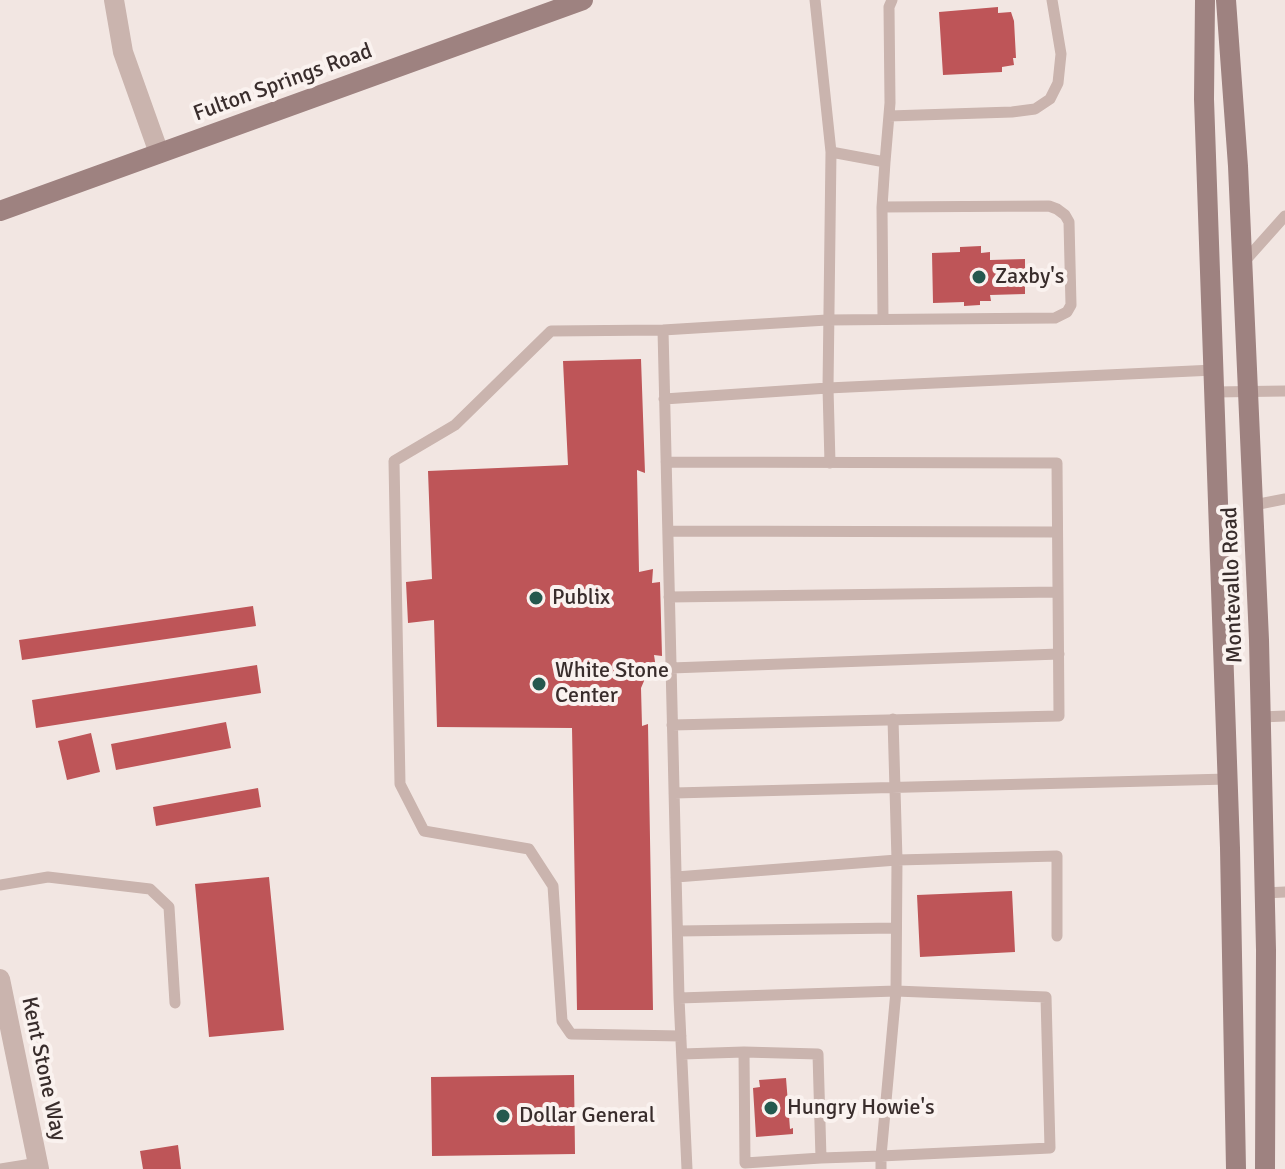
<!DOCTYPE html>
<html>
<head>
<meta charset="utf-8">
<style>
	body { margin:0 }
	canvas { display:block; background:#f2e6e2 }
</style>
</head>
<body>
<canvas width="1285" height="1169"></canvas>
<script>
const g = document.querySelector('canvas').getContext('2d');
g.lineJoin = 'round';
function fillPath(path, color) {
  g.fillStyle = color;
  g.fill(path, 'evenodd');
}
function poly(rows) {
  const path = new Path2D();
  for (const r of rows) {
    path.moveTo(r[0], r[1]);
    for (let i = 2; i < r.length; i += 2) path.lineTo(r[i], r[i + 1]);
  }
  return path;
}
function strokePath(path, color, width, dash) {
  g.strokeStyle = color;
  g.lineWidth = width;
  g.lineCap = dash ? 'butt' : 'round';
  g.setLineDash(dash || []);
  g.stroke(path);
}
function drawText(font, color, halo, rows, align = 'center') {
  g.font = font + ' Signika,sans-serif';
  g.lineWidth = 8;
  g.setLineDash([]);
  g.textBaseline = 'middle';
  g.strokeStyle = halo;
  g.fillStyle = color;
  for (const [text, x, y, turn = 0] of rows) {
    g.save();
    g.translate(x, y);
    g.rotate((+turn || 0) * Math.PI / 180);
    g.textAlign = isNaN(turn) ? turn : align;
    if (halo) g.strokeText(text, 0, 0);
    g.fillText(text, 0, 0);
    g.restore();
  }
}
const building = poly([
	[998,7,998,13,1011,12,1014,21,1016,58,1013,58,1014,65,1002,67,1002,72,943,75,939,12],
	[981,246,981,253,990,252,990,260,1025,259,1025,294,990,295,991,301,980,301,980,305,964,306,964,302,933,303,932,253,960,252,960,247],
	[641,359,645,473,637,470,639,572,653,569,652,583,660,582,662,656,654,655,656,668,644,667,644,681,641,688,642,726,648,724,653,1010,577,1010,572,728,437,727,434,620,408,623,406,582,432,579,428,471,568,465,563,361],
	[253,606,256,626,22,660,19,640],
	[257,665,261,693,36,728,32,700],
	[226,722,231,748,116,770,111,744],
	[91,733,100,772,67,780,58,741],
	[258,788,261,807,156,826,153,807],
	[269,877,284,1030,209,1037,195,884],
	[1012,891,1015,952,920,957,917,895],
	[574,1075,575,1154,432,1156,431,1077],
	[786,1078,790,1129,793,1128,793,1134,756,1137,753,1088,760,1087,759,1080],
	[178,1145,181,1169,143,1169,140,1151]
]);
const lane = poly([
	[815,0,831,152,828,388,1214,370],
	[889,116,1012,112,1035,109,1050,99,1058,83,1061,54,1052,0],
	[831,152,885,162,882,207,883,319],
	[885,162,890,103,889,7,892,0],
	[1243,263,1285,216],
	[663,330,679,998,687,1169],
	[1214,392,1285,391],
	[664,399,828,388,830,463],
	[666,462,1057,463,1059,716,672,725],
	[1254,505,1285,499],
	[668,531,1057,532],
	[669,597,1058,592],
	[671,668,1059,654],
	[1261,717,1285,716],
	[674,793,1228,779],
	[676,877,897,860,1057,856,1057,936],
	[0,885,48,877,150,889,169,907,175,1003],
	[1264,893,1285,892],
	[678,931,896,928],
	[896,991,1046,997,1050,1148,881,1156,896,991],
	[679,998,896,991,897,860,893,719],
	[681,1036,571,1034,562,1021,553,886,529,849,424,831,400,784,394,461,455,425,551,331,663,330,827,320,1055,318,1067,312,1071,305,1069,222,1065,215,1057,209,1049,206,882,207],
	[682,1054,744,1052,818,1054,821,1158,745,1163,744,1052],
	[821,1158,881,1156,881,1169],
	[0,1169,38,1163]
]);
const street = poly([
	[114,0,123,52,159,153],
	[0,979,39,1169]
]);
const secondary = poly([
	[1205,0,1204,99,1230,848,1236,1169],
	[1226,0,1238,166,1259,640,1266,950,1265,1169],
	[0,211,583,0]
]);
const markers = [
	[979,277,8,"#24584e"],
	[536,598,8,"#24584e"],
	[539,684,8,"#24584e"],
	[771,1108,8,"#24584e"],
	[503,1116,8,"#24584e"]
];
const streetNames = [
	["Fulton Springs Road",283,83,-20],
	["Montevallo Road",1233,585,-92],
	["Kent Stone Way",43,1069,78]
];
const poiNames = [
	["Zaxby's",995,277],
	["Publix",552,598],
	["White Stone",555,671],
	["Center",555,696],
	["Hungry Howie's",787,1108],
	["Dollar General",519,1116]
];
fillPath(building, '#be5558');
strokePath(lane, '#cab4ae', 11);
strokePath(street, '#cab4ae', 20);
strokePath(secondary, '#9e8280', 20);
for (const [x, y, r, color] of markers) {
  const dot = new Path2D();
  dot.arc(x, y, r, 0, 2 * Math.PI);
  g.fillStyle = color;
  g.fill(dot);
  strokePath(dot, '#faf2ef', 3);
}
drawText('22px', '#392d2c', '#faf2ef', streetNames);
drawText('22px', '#392d2c', '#faf2ef', poiNames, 'left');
</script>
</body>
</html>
